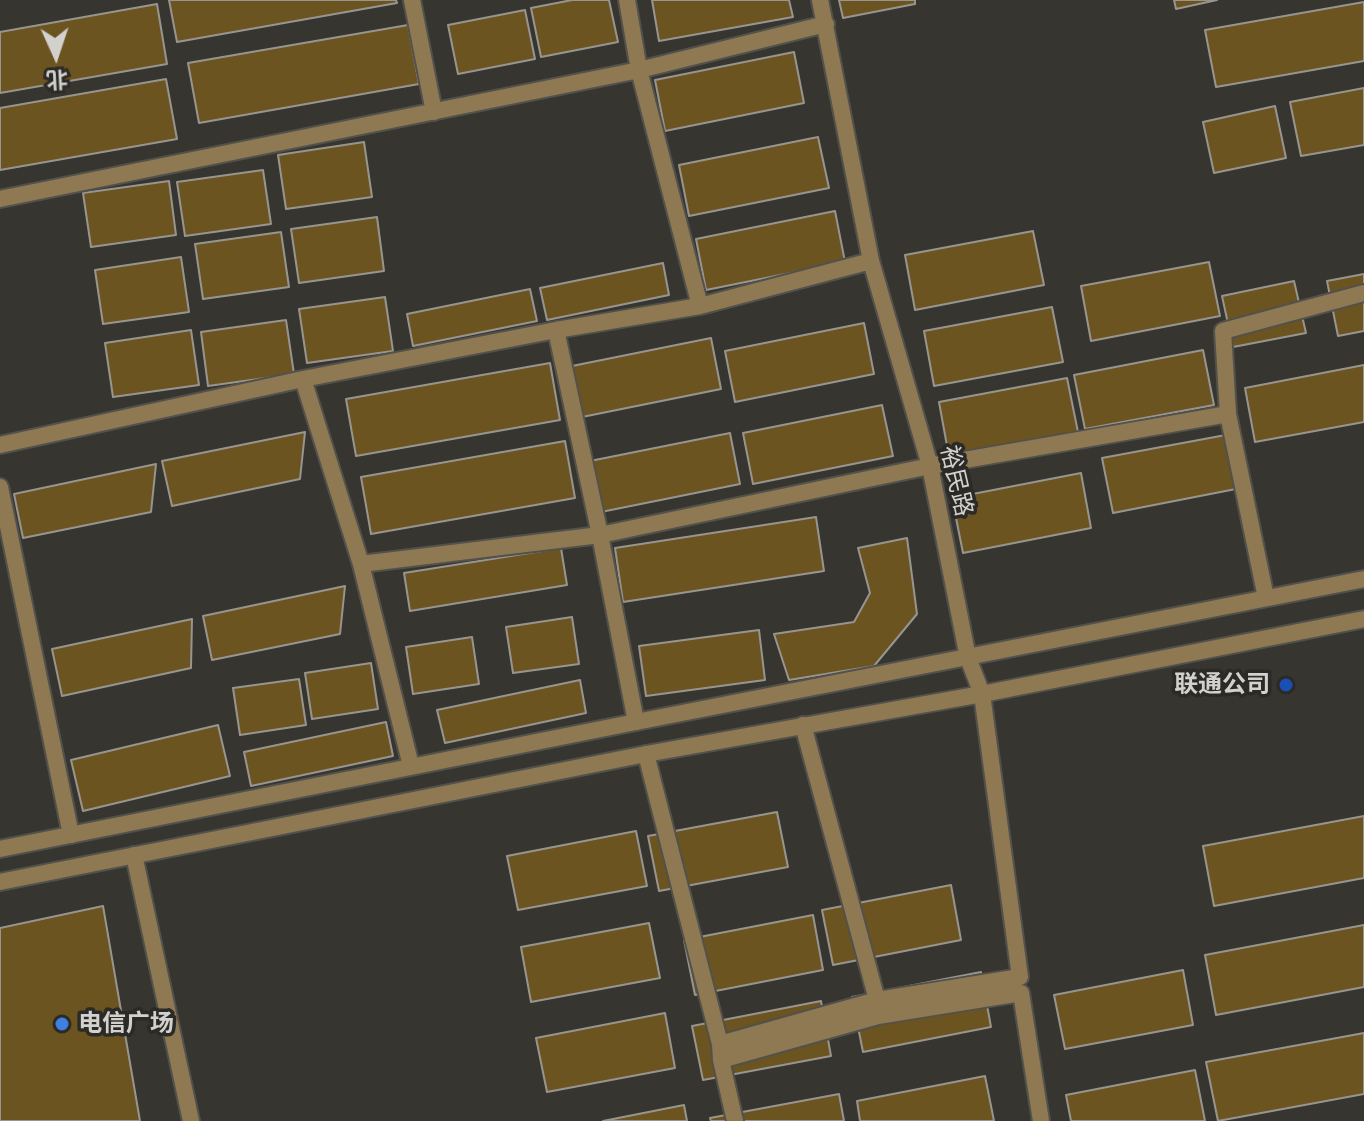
<!DOCTYPE html>
<html>
<head>
<meta charset="utf-8">
<style>
	body { margin:0 }
	#map { position:relative; width:1364px; height:1121px; overflow:hidden; background:#373530; font-family:Quicksand,"Noto Sans SC",sans-serif }
	canvas { display:block }
	.north { position:absolute; left:16px; top:16px; width:80px; height:80px; -webkit-text-stroke:6px #2c2a26; paint-order:stroke; rotate:177deg; font-size:22px; font-weight:700; line-height:32px; text-align:center; color:#d2d1ce }
	.north::after { content:''; display:block; margin:auto; width:28px; height:36px; background:#d2d1ce; clip-path:polygon(50% 0,100% 100%,50% 72%,0 100%) }
</style>
</head>
<body>
<div id="map">
<canvas width="1364" height="1121"></canvas>
<div class="north">北</div>
</div>
<script>
const g = document.querySelector('canvas').getContext('2d');
g.lineJoin = 'round';
function fillPath(path, color) {
  g.fillStyle = color;
  g.fill(path, 'evenodd');
}
function poly(rows) {
  const path = new Path2D();
  for (const r of rows) {
    path.moveTo(r[0], r[1]);
    for (let i = 2; i < r.length; i += 2) path.lineTo(r[i], r[i + 1]);
  }
  return path;
}
function strokePath(path, color, width, dash) {
  g.strokeStyle = color;
  g.lineWidth = width;
  g.lineCap = dash ? 'butt' : 'round';
  g.setLineDash(dash || []);
  g.stroke(path);
}
function drawText(font, color, halo, rows, align = 'center') {
  g.font = font + ' Quicksand,"Noto Sans SC",sans-serif';
  g.lineWidth = 7;
  g.setLineDash([]);
  g.textBaseline = 'middle';
  g.strokeStyle = halo;
  g.fillStyle = color;
  for (const [text, x, y, turn = 0] of rows) {
    g.save();
    g.translate(x, y);
    g.rotate((+turn || 0) * Math.PI / 180);
    g.textAlign = isNaN(turn) ? turn : align;
    if (halo) g.strokeText(text, 0, 0);
    g.fillText(text, 0, 0);
    g.restore();
  }
}
const building = poly([
	[169,0,396,0,397,3,177,42,169,0],
	[572,0,609,0,618,42,541,57,531,8,572,0],
	[652,0,789,0,793,17,659,41,652,0],
	[839,0,915,0,915,4,843,18,839,0],
	[1174,0,1217,0,1176,9,1174,0],
	[1364,2,1364,61,1216,87,1205,30,1364,2],
	[157,4,167,64,0,93,0,32,157,4],
	[525,10,535,59,458,74,448,25,525,10],
	[408,25,419,84,199,123,188,63,408,25],
	[794,52,804,103,665,131,655,80,794,52],
	[166,79,177,139,0,170,0,108,166,79],
	[1364,88,1364,145,1301,156,1290,102,1364,88],
	[1275,106,1286,158,1214,173,1203,122,1275,106],
	[818,137,829,188,689,216,679,165,818,137],
	[364,142,372,197,286,209,278,155,364,142],
	[263,170,271,224,185,236,177,182,263,170],
	[169,181,176,235,91,247,83,193,169,181],
	[835,211,845,262,706,290,696,239,835,211],
	[377,217,384,271,299,283,291,229,377,217],
	[1033,231,1044,285,915,310,905,255,1033,231],
	[281,232,289,287,203,299,195,244,281,232],
	[181,257,189,312,103,324,95,270,181,257],
	[1209,262,1220,316,1091,341,1081,286,1209,262],
	[663,263,669,295,547,320,540,288,663,263],
	[1364,274,1364,331,1338,336,1327,281,1364,274],
	[1294,281,1306,333,1233,347,1222,296,1294,281],
	[530,289,537,321,413,346,407,314,530,289],
	[385,297,393,351,307,363,299,309,385,297],
	[1052,307,1063,362,934,386,924,331,1052,307],
	[286,320,294,374,208,386,201,332,286,320],
	[864,323,874,374,735,402,725,351,864,323],
	[191,330,199,385,113,397,105,343,191,330],
	[711,338,721,389,582,417,572,366,711,338],
	[1203,350,1214,405,1085,429,1074,375,1203,350],
	[550,363,560,420,356,456,346,399,550,363],
	[1364,365,1364,422,1255,442,1245,388,1364,365],
	[1067,378,1078,432,949,457,939,402,1067,378],
	[882,405,893,456,753,484,743,433,882,405],
	[305,432,300,479,172,506,162,461,305,432],
	[730,433,740,484,601,512,590,461,730,433],
	[1231,434,1241,488,1113,513,1102,458,1231,434],
	[565,441,575,498,371,534,361,477,565,441],
	[156,464,151,512,23,538,14,494,156,464],
	[1081,473,1091,528,963,553,952,498,1081,473],
	[816,517,824,571,623,602,615,548,816,517],
	[907,538,917,614,874,666,789,680,774,634,854,622,870,593,858,548,907,538],
	[561,548,567,585,410,611,404,573,561,548],
	[345,586,340,634,212,660,203,616,345,586],
	[572,617,579,664,513,673,506,627,572,617],
	[192,619,191,668,62,696,52,649,192,619],
	[759,630,765,680,646,696,639,646,759,630],
	[472,637,479,684,413,694,406,647,472,637],
	[371,663,378,709,312,719,305,673,371,663],
	[299,679,306,725,240,735,233,688,299,679],
	[580,680,586,713,445,743,437,710,580,680],
	[386,722,393,756,251,786,244,752,386,722],
	[218,725,230,776,83,811,71,760,218,725],
	[777,812,788,867,659,891,648,836,777,812],
	[1364,816,1364,878,1214,906,1203,846,1364,816],
	[636,831,647,886,518,910,507,856,636,831],
	[951,885,961,940,833,965,822,910,951,885],
	[103,906,140,1121,0,1121,0,928,103,906],
	[813,915,823,970,695,995,684,940,813,915],
	[649,923,660,978,531,1002,521,947,649,923],
	[1364,925,1364,987,1216,1015,1205,955,1364,925],
	[1183,970,1193,1025,1065,1049,1054,995,1183,970],
	[981,972,991,1027,863,1052,852,997,981,972],
	[821,1001,831,1056,703,1080,692,1026,821,1001],
	[665,1013,675,1068,547,1092,536,1038,665,1013],
	[1364,1033,1364,1094,1218,1121,1206,1062,1364,1033],
	[1195,1070,1205,1121,1071,1121,1066,1095,1195,1070],
	[985,1076,994,1121,860,1121,857,1101,985,1076],
	[839,1094,844,1121,711,1121,710,1118,839,1094],
	[684,1105,687,1121,603,1121,684,1105]
]);
const minor = poly([
	[412,0,434,112],
	[627,0,639,70,700,306],
	[0,199,639,70,826,24],
	[556,330,600,535,636,722],
	[303,379,361,564,411,766],
	[0,445,303,379,556,330,700,306,871,261],
	[0,487,71,835],
	[361,564,600,535,930,466,1228,414],
	[1266,598,1228,414,1223,331,1364,293],
	[803,725,877,1000,877,1011],
	[646,754,720,1044,721,1060,735,1121],
	[134,855,191,1121],
	[720,1044,877,1000,1020,977,982,694,968,658,930,466,871,261,820,0],
	[721,1060,878,1016,1021,993,1041,1121]
]);
const tertiary = poly([
	[0,849,636,722,1364,579],
	[0,882,646,754,982,694,1364,619]
]);
const markers = [
	[1286,685,8,"#1a4fb4"],
	[62,1024,8,"#3f7fe0"]
];
const streetNames = [
	["裕民路",956,481,77]
];
const poiNames = [
	["联通公司",1270,685],
	["电信广场",78,1024,"left"]
];
fillPath(building, '#6b541f');
strokePath(building, '#989591', 2);
strokePath(minor, '#53514c', 20);
strokePath(tertiary, '#53514c', 20);
strokePath(minor, '#8f7952', 16);
strokePath(tertiary, '#8f7952', 16);
for (const [x, y, r, color] of markers) {
  const dot = new Path2D();
  dot.arc(x, y, r, 0, 2 * Math.PI);
  g.fillStyle = color;
  g.fill(dot);
  strokePath(dot, '#2c2a26', 3);
}
drawText('24px', '#d2d1ce', '#2c2a26', streetNames);
drawText('bold 24px', '#d2d1ce', '#2c2a26', poiNames, 'right');
</script>
</body>
</html>
